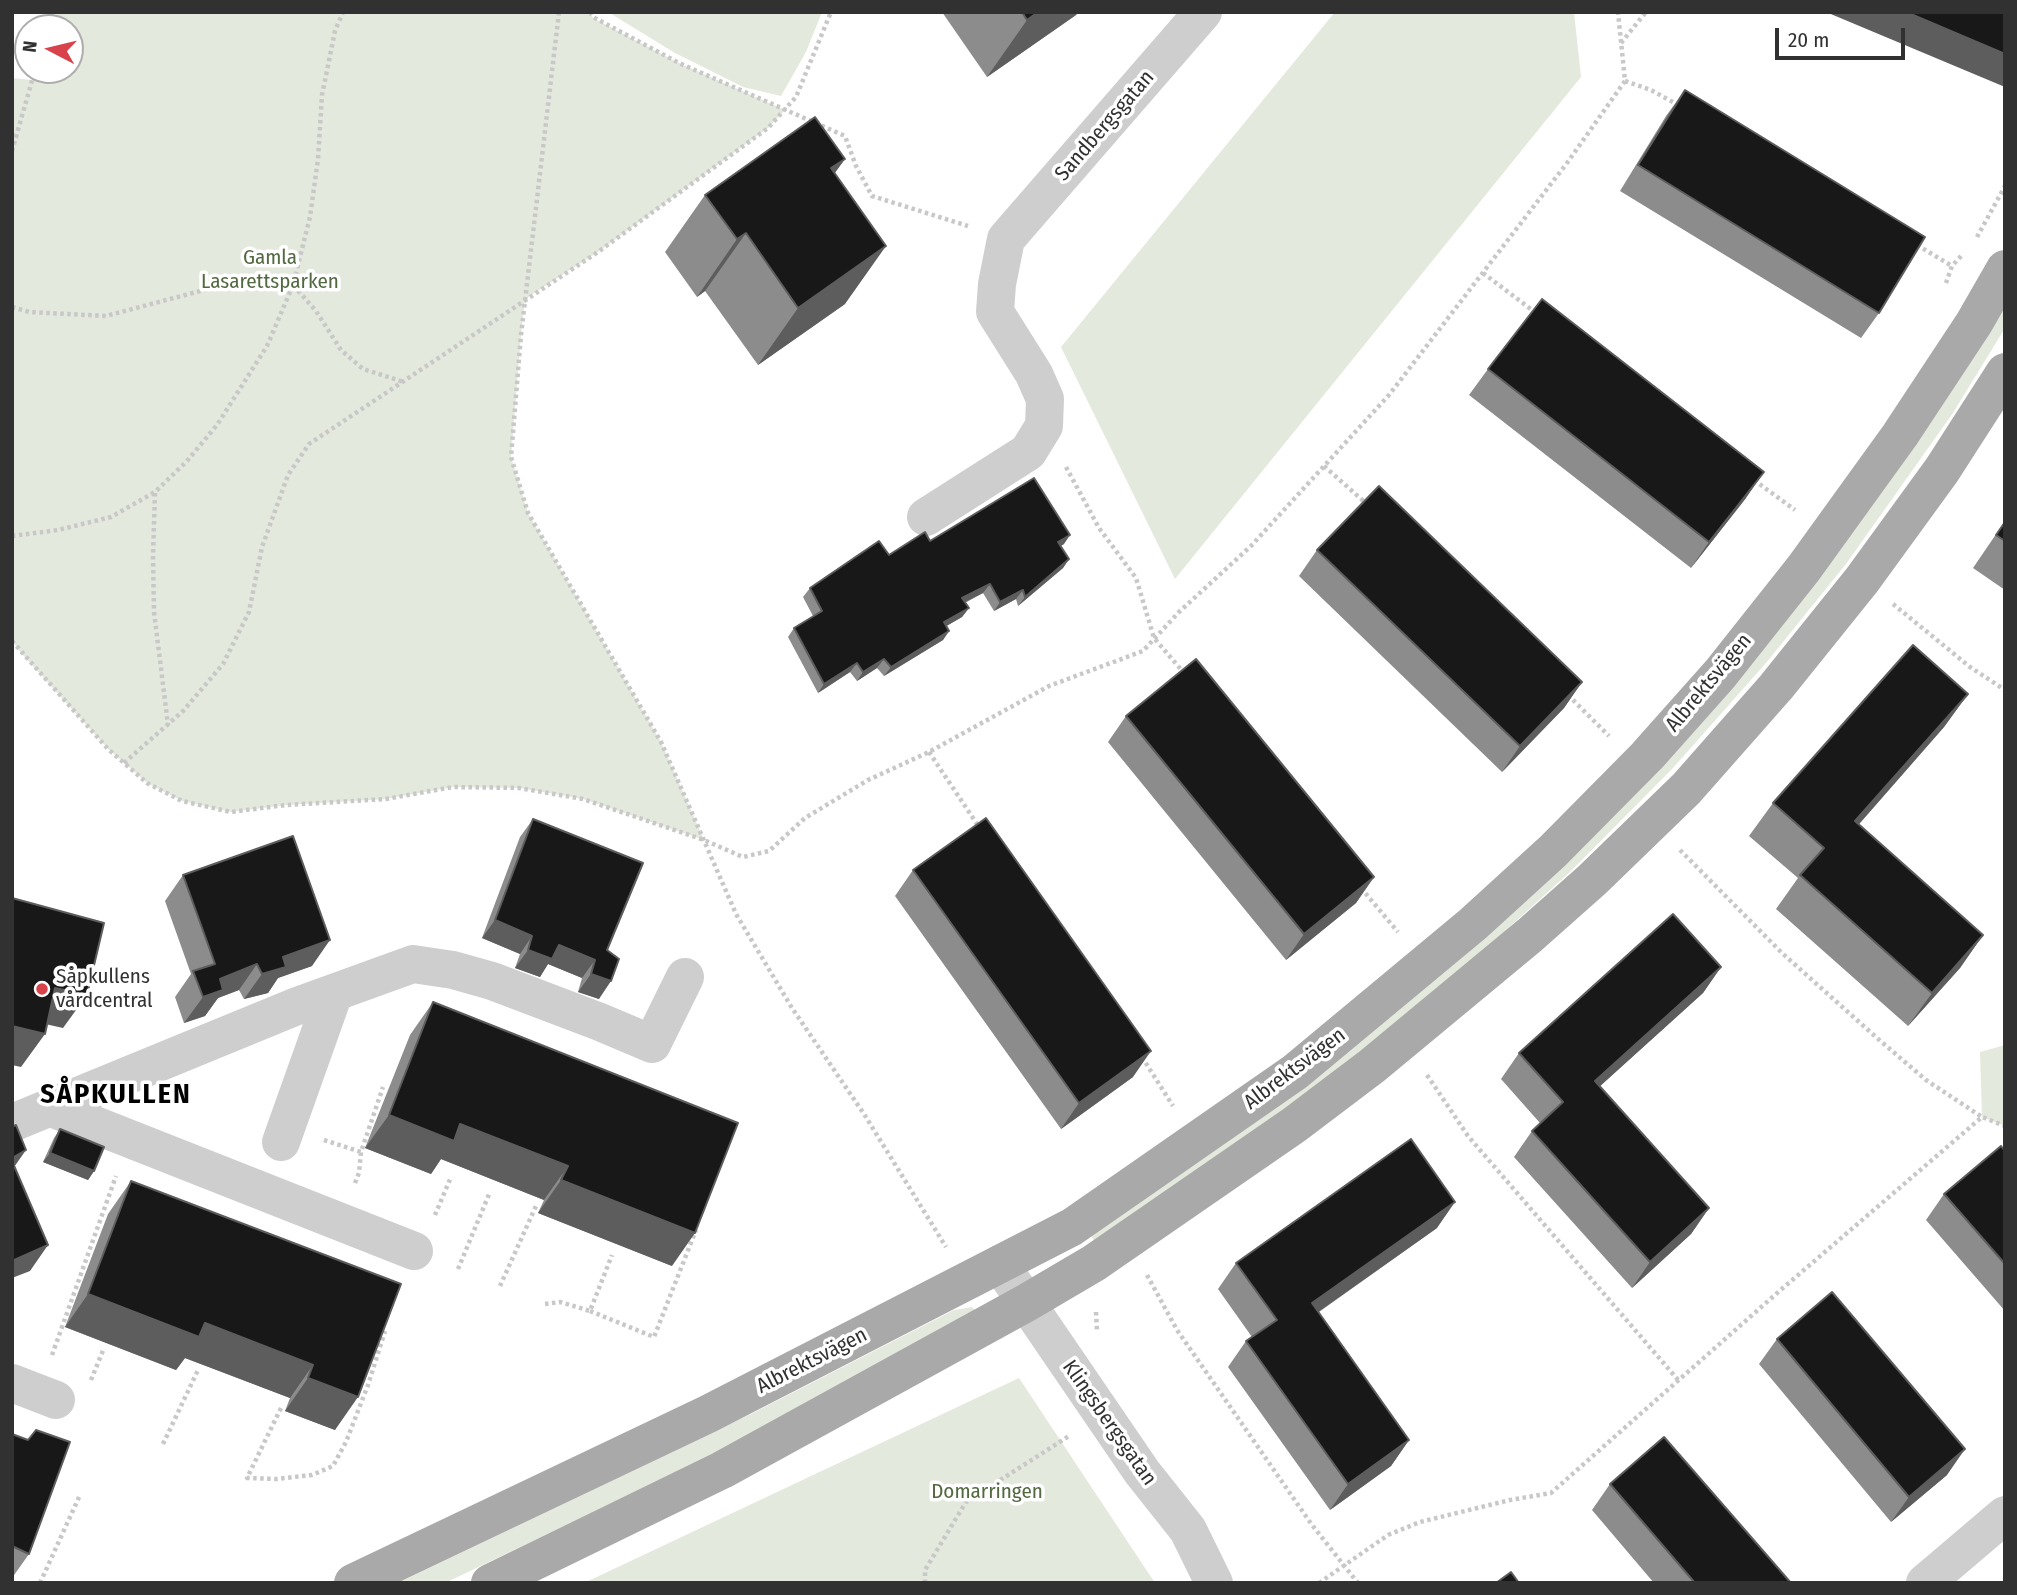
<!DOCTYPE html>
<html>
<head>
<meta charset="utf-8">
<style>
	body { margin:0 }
	#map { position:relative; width:2017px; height:1595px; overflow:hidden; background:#fff; font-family:"Fira Sans Condensed",sans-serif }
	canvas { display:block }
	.frame { position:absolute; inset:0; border:14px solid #313131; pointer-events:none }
	.north { position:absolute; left:14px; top:14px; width:70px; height:70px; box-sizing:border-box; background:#fff; border:2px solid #adadad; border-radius:50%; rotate:277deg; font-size:19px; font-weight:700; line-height:28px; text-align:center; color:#313131 }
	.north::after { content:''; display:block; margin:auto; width:24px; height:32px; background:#d8424b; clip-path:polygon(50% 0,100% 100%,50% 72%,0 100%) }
	.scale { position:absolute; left:1775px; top:28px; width:130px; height:32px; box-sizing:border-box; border:4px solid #313131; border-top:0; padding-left:9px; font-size:21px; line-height:24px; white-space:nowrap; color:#313131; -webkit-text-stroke:5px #fff; paint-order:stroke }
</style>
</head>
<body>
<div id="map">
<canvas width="2017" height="1595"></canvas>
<div class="frame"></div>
<div class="north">N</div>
<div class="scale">20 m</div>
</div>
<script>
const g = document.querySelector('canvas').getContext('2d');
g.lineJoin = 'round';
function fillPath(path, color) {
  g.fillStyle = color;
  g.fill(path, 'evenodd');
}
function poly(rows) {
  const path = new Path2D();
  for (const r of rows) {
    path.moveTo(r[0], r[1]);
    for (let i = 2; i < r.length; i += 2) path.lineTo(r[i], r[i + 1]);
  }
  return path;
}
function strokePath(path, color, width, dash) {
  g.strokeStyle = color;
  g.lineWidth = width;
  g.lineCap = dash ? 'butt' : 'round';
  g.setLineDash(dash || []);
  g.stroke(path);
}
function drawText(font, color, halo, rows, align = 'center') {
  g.font = font + ' "Fira Sans Condensed",sans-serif';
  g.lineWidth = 7;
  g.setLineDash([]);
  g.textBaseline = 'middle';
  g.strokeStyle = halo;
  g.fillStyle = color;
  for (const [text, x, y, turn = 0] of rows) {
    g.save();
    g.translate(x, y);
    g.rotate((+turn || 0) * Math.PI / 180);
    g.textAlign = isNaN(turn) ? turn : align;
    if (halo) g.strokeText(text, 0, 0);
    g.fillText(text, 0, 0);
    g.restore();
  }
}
const green = poly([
	[52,12,590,12,593,18,679,63,785,110,768,128,598,252,525,299,521,335,511,457,528,513,661,742,704,840,583,799,519,788,453,787,386,799,286,805,231,812,182,801,147,783,108,749,22,654,12,641,12,78,32,80,35,70,70,70,70,28,47,28],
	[608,12,822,12,806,52,781,96,743,87,675,53],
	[1335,12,1574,12,1581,77,1175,579,1061,347],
	[2005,300,2005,328,1953,413,1846,564,1766,663,1673,768,1571,871,1438,992,1331,1080,1094,1241,1091,1235,1563,859],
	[2005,1045,2005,1126,1982,1117,1980,1052],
	[972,1307,977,1312,748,1438,445,1583,398,1583,753,1413,954,1310],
	[1019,1378,1155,1583,584,1583]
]);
const path = poly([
	[559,12,521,335,511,457,528,513,661,742,736,914,792,1008,864,1114,946,1247],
	[590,12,593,17,679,63,845,136,856,166,872,196,968,226],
	[47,28,52,12],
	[1621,43,1646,12],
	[1625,81,1651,90,1680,106],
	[12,151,35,70],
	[1977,237,2005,186],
	[1917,245,1952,266],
	[1483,273,1536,313],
	[1946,283,1952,266,1962,255],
	[12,307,29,312,106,316,238,281,293,285,316,311,341,350,363,369,404,382],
	[1324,466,1369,506],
	[1066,467,1099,528,1136,578,1154,638,1184,673],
	[1754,480,1795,510],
	[155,493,153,555,154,612,168,725],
	[12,536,58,530,111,517,155,492,187,461,217,425,267,346,293,285,310,217,318,159,322,95,335,31,343,12],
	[1893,604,1970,667,2005,690],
	[12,641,108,749,147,783,182,801,231,812,286,805,386,799,453,787,519,788,583,799,704,840,743,857,769,851,805,818,868,780,929,752,1049,686,1143,651,1179,612,1251,546,1389,395,1567,163,1625,81,1618,12],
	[1568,695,1609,736],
	[929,752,979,827],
	[124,763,183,711,223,664,249,612,262,547,288,475,309,444,598,252,768,128,796,97,831,12],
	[1680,850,1782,953,1877,1038,1926,1080,1982,1117],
	[1361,888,1398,932],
	[1142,1057,1173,1106],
	[1427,1075,1468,1136,1679,1381],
	[324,1140,361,1152],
	[355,1183,359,1173,361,1152,383,1087],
	[435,1215,451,1177],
	[458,1269,490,1192],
	[1147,1275,1177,1330,1312,1525,1358,1583],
	[500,1286,536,1206],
	[545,1304,560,1302,590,1311,612,1255],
	[590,1311,654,1337,696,1230],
	[1096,1312,1097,1331],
	[52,1355,116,1176],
	[91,1380,104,1348],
	[281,1408,247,1478,276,1479,312,1475,333,1466,346,1442,368,1385,385,1331],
	[163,1444,198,1370],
	[40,1583,80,1495],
	[925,1583,925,1570,966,1502,1069,1436],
	[1319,1583,1388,1535,1420,1522,1510,1500,1551,1493,1776,1294,1982,1117,2005,1126]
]);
const minor = poly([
	[926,517,1028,452,1044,426,1045,399,1034,374,995,312,997,284,1006,239,1203,12],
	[49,1107,414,1251],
	[12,1123,297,1006,413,964,453,970,492,981,600,1022,652,1044,685,977],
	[281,1142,334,993],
	[1000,1264,1142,1472,1188,1530,1214,1583],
	[12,1383,56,1400],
	[1925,1583,2005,1515]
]);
const major = poly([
	[353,1583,708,1414,1072,1227,1295,1072,1473,924,1553,851,1647,756,1720,674,1804,568,1900,435,1974,323,2005,269],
	[490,1583,722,1470,1026,1303,1094,1263,1294,1125,1372,1066,1530,935,1592,880,1686,789,1776,687,1862,580,1942,470,2005,372]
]);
const wall = poly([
	[942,12,1078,12,1076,15,987,77],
	[1685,90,1879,313,1861,338,1620,191,1666,116],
	[845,159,834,173,845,304,758,365,705,291,697,297,665,252,705,195],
	[1488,369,1746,498,1691,568,1469,395],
	[2005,521,2005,590,1973,568],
	[930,541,1064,544,1061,546,1069,559,1063,568,1018,606,1016,599,994,611,983,593,965,603,969,608,962,617,946,626,949,631,943,640,884,676,877,668,857,681,850,672,818,693,788,637,794,628,813,616,803,597,810,588,889,555],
	[1317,550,1582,682,1564,708,1502,772,1299,576],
	[1968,694,1944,727,1859,824,1983,935,1960,968,1908,1026,1776,909,1798,878,1749,836,1773,803],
	[1126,716,1374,877,1356,903,1286,960,1108,742],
	[533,819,607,950,599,999,578,992,582,978,548,964,540,977,515,968,520,954,482,938,520,837],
	[913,870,1133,1077,1061,1129,895,896],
	[183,875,312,966,278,978,268,993,244,999,239,990,218,998,205,1016,184,1023,175,997,191,974,165,901],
	[1721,967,1703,993,1600,1086,1709,1208,1691,1234,1632,1288,1514,1157,1532,1131,1540,1123,1501,1079,1519,1053],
	[433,1002,672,1266,538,1213,544,1200,441,1159,431,1174,365,1148,410,1035],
	[60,1129,94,1171,88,1180,43,1162,54,1138],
	[2005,1151,2005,1311,1926,1220,1944,1194],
	[131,1181,401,1284,335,1430,285,1411,290,1398,185,1358,176,1370,65,1327,108,1214],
	[1437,1228,1319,1312,1409,1440,1391,1466,1330,1510,1228,1367,1246,1341,1252,1337,1218,1289,1236,1263],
	[1777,1339,1947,1475,1891,1522,1759,1364],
	[12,1434,29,1554,12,1578],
	[1610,1484,1791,1583,1654,1583,1592,1510]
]);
const shadedWall = poly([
	[1038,12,1078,12,1076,15,987,77,1027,20],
	[1826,12,1906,12,2005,54,2005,87],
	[845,159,804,216,831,168],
	[746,233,705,291,697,297,737,239],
	[886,246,845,304,758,365,798,308],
	[1764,472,1746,498,1691,568,1709,542],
	[1070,535,1064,544,1052,551,1058,542],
	[1069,559,1063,568,1018,606,1025,597],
	[990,584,983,593,955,607,962,598],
	[1023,590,1016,599,994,611,1000,602],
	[969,608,962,617,938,631,944,622],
	[949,631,943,640,884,676,891,667],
	[884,659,877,668,857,681,863,672],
	[857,663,850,672,818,693,824,684],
	[1582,682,1564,708,1502,772,1520,746],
	[1968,694,1944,727,1832,855,1855,821],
	[1374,877,1356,903,1286,960,1304,934],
	[495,920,532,936,520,954,482,938],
	[1983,935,1960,968,1908,1026,1932,993],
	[330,940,312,966,278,978,268,993,244,999,262,974,283,957],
	[559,945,595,960,582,978,548,964,540,977,515,968,528,950],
	[257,964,239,990,218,998,205,1016,184,1023,203,997,220,979],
	[1721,967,1703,993,1577,1107,1595,1081],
	[591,974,611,981,599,999,578,992],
	[55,988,87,995,63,1028,32,1021],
	[12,1026,45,1034,21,1067,12,1065],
	[1151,1051,1133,1077,1061,1129,1079,1103],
	[389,1115,460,1124,568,1166,544,1200,441,1159,431,1174,365,1148],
	[26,1150,12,1170,12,1158],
	[50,1153,94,1171,88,1180,43,1162],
	[561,1180,695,1233,672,1266,538,1213],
	[1455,1202,1437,1228,1294,1329,1312,1303],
	[1709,1208,1691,1234,1632,1288,1650,1262],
	[48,1245,30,1271,12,1278,12,1261],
	[88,1294,205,1323,313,1365,290,1398,185,1358,176,1370,65,1327],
	[308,1378,358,1397,335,1430,285,1411],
	[1409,1440,1391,1466,1330,1510,1348,1484],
	[1965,1449,1947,1475,1891,1522,1909,1497]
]);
const building = poly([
	[1022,12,1038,12,1027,20,1022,12],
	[1906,12,2005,12,2005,54,1906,12],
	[1685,90,1925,237,1879,313,1638,165,1685,90],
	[815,117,845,159,831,168,886,246,798,308,746,233,737,239,705,195,815,117],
	[1542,299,1764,472,1709,542,1488,369,1542,299],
	[1034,478,1070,535,1058,542,1069,559,1025,597,1023,590,1000,602,990,584,962,598,969,608,944,622,949,631,891,667,884,659,863,672,857,663,824,684,794,628,822,611,810,588,879,541,889,555,925,532,930,541,1034,478],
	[1379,486,1582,682,1520,746,1317,550,1379,486],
	[2005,522,2005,541,1996,535,2005,522],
	[1913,645,1968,694,1855,821,1983,935,1932,993,1800,875,1824,848,1773,803,1913,645],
	[1196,659,1374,877,1304,934,1126,716,1196,659],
	[986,818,1151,1051,1079,1103,913,870,986,818],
	[533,819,643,863,607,950,619,959,611,981,591,974,595,960,559,945,552,959,528,950,532,936,495,920,533,819],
	[293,836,330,940,283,957,286,967,262,974,257,964,220,979,223,990,203,997,193,971,215,964,183,875,293,836],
	[12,898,104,923,87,995,55,988,45,1034,12,1026,12,898],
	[1673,914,1721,967,1595,1081,1709,1208,1650,1262,1532,1131,1563,1102,1519,1053,1673,914],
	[433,1002,738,1123,695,1233,561,1180,568,1166,460,1124,454,1141,389,1115,433,1002],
	[16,1125,26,1150,12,1158,12,1127,16,1125],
	[60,1129,104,1147,94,1171,50,1153,60,1129],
	[1411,1139,1455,1202,1312,1303,1409,1440,1348,1484,1246,1341,1277,1320,1236,1263,1411,1139],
	[2001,1146,2005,1151,2005,1264,1944,1194,2001,1146],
	[12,1161,48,1245,12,1261,12,1161],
	[131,1181,401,1284,358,1397,308,1378,313,1365,205,1323,199,1337,88,1294,131,1181],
	[1832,1292,1965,1449,1909,1497,1777,1339,1832,1292],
	[36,1430,70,1442,29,1554,12,1546,12,1434,28,1440,36,1430],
	[1664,1437,1791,1583,1695,1583,1610,1484,1664,1437],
	[1511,1572,1519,1583,1496,1583,1511,1572]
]);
const markers = [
	[42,989,7,"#d8424b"]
];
const streetNames = [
	["Sandbergsgatan",1105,126,-49],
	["Albrektsvägen",1709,683,-50],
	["Albrektsvägen",1295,1069,-37],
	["Albrektsvägen",812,1361,-27],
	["Klingsbergsgatan",1109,1423,55]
];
const parkNames = [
	["Gamla",270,258],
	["Lasarettsparken",270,282],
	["Domarringen",987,1492]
];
const poiNames = [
	["Såpkullens",56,977],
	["vårdcentral",56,1001]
];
const districtNames = [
	["SÅPKULLEN",116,1095]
];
fillPath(green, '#e3e9dd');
strokePath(path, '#c8c8c8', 4.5, [3.5, 3.5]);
strokePath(minor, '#cecece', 38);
strokePath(major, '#a9a9a9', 38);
fillPath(wall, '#8c8c8c');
fillPath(shadedWall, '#5d5d5d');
fillPath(building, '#181818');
strokePath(building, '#5d5d5d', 2);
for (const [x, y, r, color] of markers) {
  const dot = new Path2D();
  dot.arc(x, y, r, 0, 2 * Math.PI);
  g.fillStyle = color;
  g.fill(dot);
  strokePath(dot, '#fff', 2.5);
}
drawText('21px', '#313131', '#fff', streetNames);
drawText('21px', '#536941', '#fff', parkNames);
drawText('21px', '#313131', '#fff', poiNames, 'left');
g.letterSpacing = '2px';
drawText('bold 28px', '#000', '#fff', districtNames);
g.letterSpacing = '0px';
</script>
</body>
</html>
